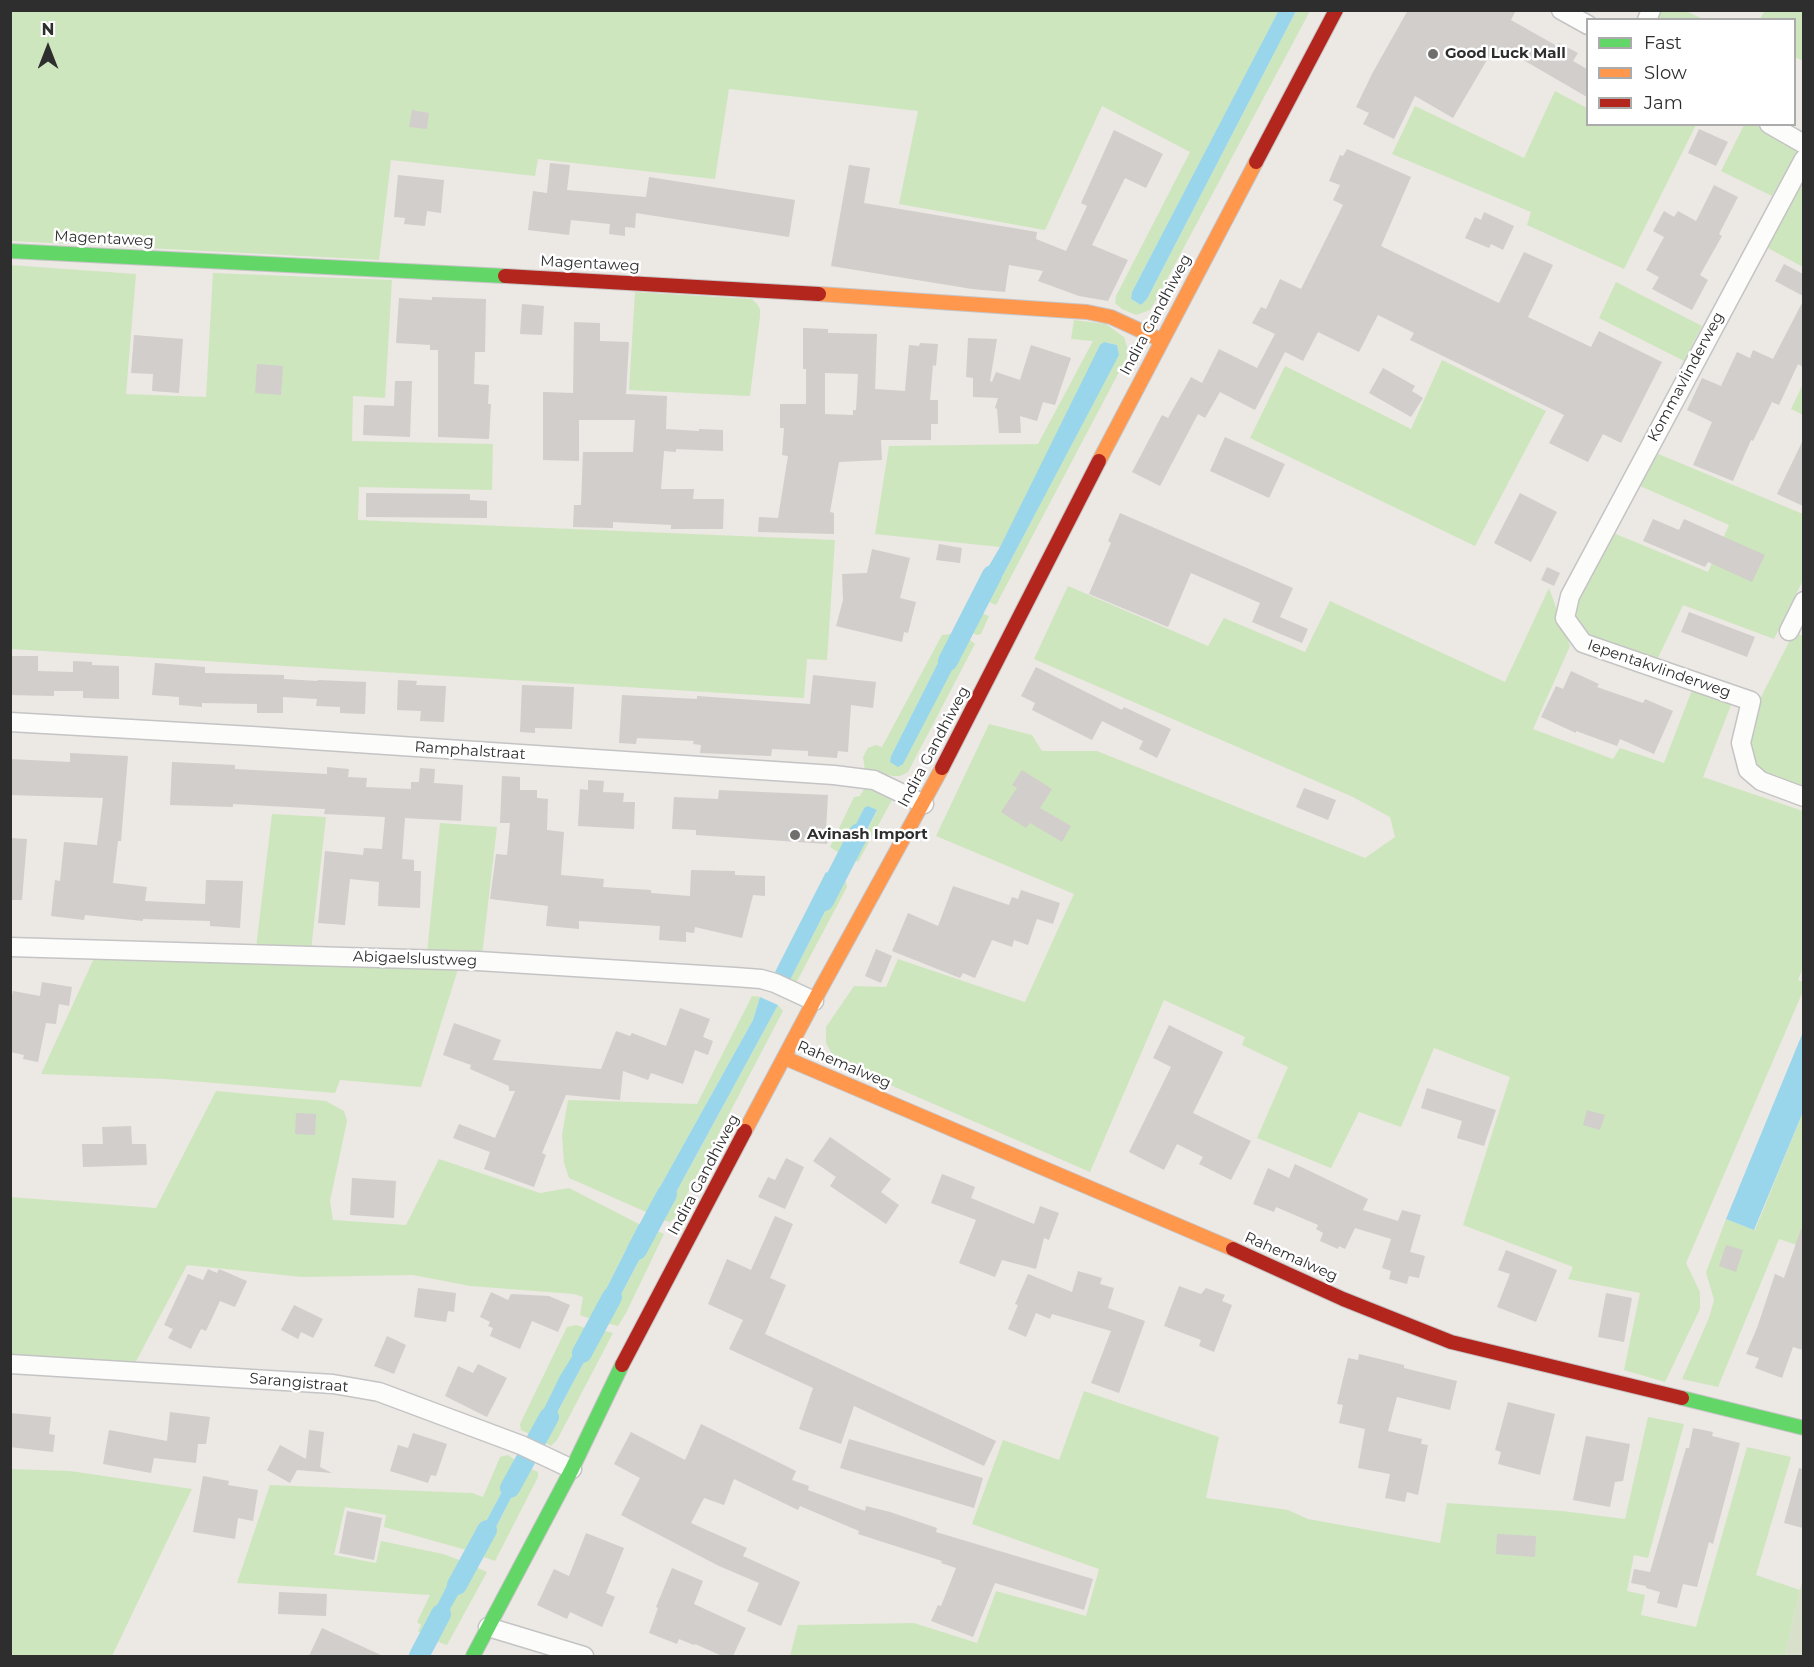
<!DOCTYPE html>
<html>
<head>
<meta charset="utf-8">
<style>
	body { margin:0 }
	#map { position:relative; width:1814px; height:1667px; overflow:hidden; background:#ece8e4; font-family:Montserrat,sans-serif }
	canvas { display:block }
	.frame { position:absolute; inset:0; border:12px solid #2e2e2e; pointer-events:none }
	.legend { position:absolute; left:1586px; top:18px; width:210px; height:108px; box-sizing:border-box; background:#fff; border:2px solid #ababab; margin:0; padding:8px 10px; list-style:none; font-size:18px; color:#2e2e2e }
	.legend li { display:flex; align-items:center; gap:12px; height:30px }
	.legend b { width:30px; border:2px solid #ababab }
	.north { position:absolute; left:18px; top:18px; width:60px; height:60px; -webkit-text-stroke:4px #fff; paint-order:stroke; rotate:0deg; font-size:16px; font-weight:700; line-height:24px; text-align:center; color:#2e2e2e }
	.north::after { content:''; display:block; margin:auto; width:21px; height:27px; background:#2e2e2e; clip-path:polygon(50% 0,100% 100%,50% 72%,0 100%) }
</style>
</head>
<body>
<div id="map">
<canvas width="1814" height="1667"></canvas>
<div class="frame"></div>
<ul class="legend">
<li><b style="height:8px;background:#63d668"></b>Fast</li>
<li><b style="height:8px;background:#ff974d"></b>Slow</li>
<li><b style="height:8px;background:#b3261e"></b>Jam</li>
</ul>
<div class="north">N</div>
</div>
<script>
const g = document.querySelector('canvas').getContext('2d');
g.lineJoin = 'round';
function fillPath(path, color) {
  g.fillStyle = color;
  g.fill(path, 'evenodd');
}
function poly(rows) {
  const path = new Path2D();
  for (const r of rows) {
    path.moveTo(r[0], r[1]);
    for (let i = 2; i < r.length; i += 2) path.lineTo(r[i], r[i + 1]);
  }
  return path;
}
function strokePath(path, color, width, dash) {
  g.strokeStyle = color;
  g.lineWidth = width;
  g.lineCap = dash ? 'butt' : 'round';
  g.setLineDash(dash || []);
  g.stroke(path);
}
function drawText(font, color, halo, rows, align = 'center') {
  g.font = font + ' Montserrat,sans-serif';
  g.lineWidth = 5;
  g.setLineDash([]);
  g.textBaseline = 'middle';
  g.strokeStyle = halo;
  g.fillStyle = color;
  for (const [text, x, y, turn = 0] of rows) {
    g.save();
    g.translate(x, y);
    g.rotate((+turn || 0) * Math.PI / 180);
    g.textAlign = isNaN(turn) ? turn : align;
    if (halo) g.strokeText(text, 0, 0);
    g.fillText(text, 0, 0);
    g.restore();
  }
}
const green = poly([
	[1660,10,1686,11,1703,19,1655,20],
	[1765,10,1803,11,1803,61,1795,57,1794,20,1760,19],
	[10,11,1279,11,1132,292,1131,299,1141,305,1147,299,1296,11,1310,11,1157,298,1150,310,1136,315,1122,309,1115,303,1116,296,1190,152,1102,106,1045,230,899,204,918,111,729,89,715,179,538,159,535,176,391,160,379,260,11,241],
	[1555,91,1587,108,1588,124,1696,125,1624,269,1527,225,1531,212,1392,154,1415,106,1524,158],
	[1744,125,1755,125,1799,149,1772,196,1721,171],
	[1803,175,1803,267,1766,247],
	[10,265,136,274,126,394,206,397,213,273,392,280,385,398,353,396,352,441,493,444,492,490,359,487,358,520,835,540,827,660,807,659,804,698,11,649],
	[1616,282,1702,326,1684,361,1599,318],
	[635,292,752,299,757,304,760,309,760,317,750,396,629,390],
	[1074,320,1106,324,1124,337,1127,347,1127,357,996,605,987,601,1003,575,1118,355,1117,345,1105,342,1000,547,875,534,889,446,1038,444,1093,341,1071,339],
	[1442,360,1546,411,1475,546,1250,438,1285,366,1411,429],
	[1803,384,1803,415,1791,409],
	[1656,453,1803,514,1803,580,1774,639,1683,605,1657,660,1584,636,1572,615,1578,593,1611,532,1708,572,1729,525,1640,486],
	[1068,586,1208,646,1224,618,1305,652,1330,601,1505,682,1549,588,1570,646,1533,729,1613,759,1620,748,1664,763,1692,690,1731,705,1703,777,1803,811,1804,966,1798,980,1803,982,1803,991,1686,1263,1700,1292,1700,1309,1665,1382,1624,1370,1640,1293,1568,1279,1573,1267,1463,1225,1510,1077,1434,1048,1401,1127,1359,1112,1331,1168,1257,1138,1288,1067,1242,1045,1245,1037,1164,1000,1090,1172,851,1068,833,1056,826,1043,826,1027,854,986,886,987,898,959,1025,1002,1074,894,936,836,989,724,1032,735,1042,751,1097,751,1365,858,1395,837,1390,817,1353,797,1034,659],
	[981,613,989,616,981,634,977,635,969,631,974,630],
	[1794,632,1803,636,1803,789,1764,774,1753,761,1748,743,1759,701],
	[950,634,954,636,950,639,891,756,965,642,970,640,975,644,908,772,900,776,893,776,865,771,863,757,868,748,876,745,882,747,942,635],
	[865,787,892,800,858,862,852,859,877,811,864,808,841,854,830,847,854,797,860,796],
	[272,814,326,817,311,950,256,948],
	[440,823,497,827,482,955,427,953],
	[841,880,846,882,847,887,796,983,790,980],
	[95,956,459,966,421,1087,340,1080,335,1093,166,1079,41,1074],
	[752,996,760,997,753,1020,646,1212,569,1178,564,1163,562,1135,568,1100,697,1104],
	[778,1005,783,1011,675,1217,670,1222,661,1220],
	[216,1091,326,1101,344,1111,347,1121,330,1201,333,1220,406,1225,439,1159,540,1193,569,1188,639,1224,591,1319,580,1315,583,1297,574,1294,470,1286,413,1275,302,1277,187,1265,133,1367,11,1360,10,1197,156,1208],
	[1803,1112,1803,1247,1779,1239,1718,1387,1682,1379,1709,1318,1714,1300,1706,1272,1726,1219,1755,1230],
	[655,1230,664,1234,626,1313,618,1326,606,1323],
	[576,1325,589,1329,537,1423,533,1436,521,1430,520,1424,567,1327],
	[601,1330,613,1333,557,1440,551,1446,542,1441],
	[1084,1391,1219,1437,1206,1498,1288,1510,1308,1519,1440,1543,1447,1503,1562,1511,1625,1519,1648,1417,1684,1424,1648,1558,1634,1555,1627,1591,1645,1595,1641,1615,1696,1627,1747,1447,1791,1457,1756,1575,1800,1590,1785,1656,790,1656,798,1625,914,1623,977,1643,996,1591,1086,1616,1099,1569,972,1524,1003,1440,1059,1460],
	[508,1455,518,1462,470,1551,384,1527,386,1515,345,1507,334,1555,376,1563,381,1541,443,1554,462,1561,458,1563,424,1634,418,1631,421,1625,417,1622,430,1595,237,1583,270,1485,472,1493,483,1497,500,1457],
	[527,1467,538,1472,538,1477,495,1561,481,1556],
	[11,1469,70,1471,192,1489,112,1656,11,1656],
	[473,1566,487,1572,447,1645,441,1643,433,1639]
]);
const cemetery = poly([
	[1803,1579,1803,1656,1785,1656,1800,1590]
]);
const water = poly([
	[1279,10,1296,11,1147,299,1141,305,1131,299,1132,292],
	[1104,342,1117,345,1119,355,1003,575,987,601,973,593,1000,547,1100,345],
	[967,605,981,613,974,630,969,631,958,625],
	[954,636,965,642,964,647,903,764,898,767,890,762,891,756,950,639],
	[868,806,877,810,852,859,841,854,864,808],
	[826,872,841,880,790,980,775,972],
	[760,997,778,1005,661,1220,646,1212,753,1020],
	[1803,1032,1803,1112,1754,1230,1726,1219],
	[639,1224,655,1230,606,1323,591,1319],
	[589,1329,601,1330,542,1441,533,1436,537,1423,560,1376],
	[518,1462,527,1467,481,1556,470,1551],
	[462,1561,473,1566,470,1574,433,1639,424,1634,427,1626,458,1563]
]);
const canal = poly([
	[948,661,992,575],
	[824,901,859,833],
	[637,1250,667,1194],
	[582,1353,612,1297],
	[510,1488,549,1417],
	[457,1585,487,1530],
	[419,1656,441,1614]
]);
const building = poly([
	[1408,10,1516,10,1511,20,1557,46,1559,43,1578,53,1573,61,1587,69,1587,97,1506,50,1504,53,1494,48,1453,118,1415,96,1394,139,1363,124,1369,113,1356,107,1373,72],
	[412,110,429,113,427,129,409,127],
	[1699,129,1728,142,1716,166,1688,153],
	[1114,130,1163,154,1146,188,1125,178,1092,245,1128,260,1108,301,1079,296,1038,281,1043,271,1009,265,1005,292,972,289,831,266,849,165,870,168,864,203,1037,232,1036,239,1066,251,1087,206,1081,203],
	[1347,149,1411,177,1381,246,1499,303,1524,252,1553,265,1528,317,1591,347,1599,331,1662,362,1621,443,1603,434,1588,462,1549,443,1564,415,1410,340,1414,333,1378,315,1359,352,1318,332,1303,361,1285,352,1255,410,1220,392,1205,418,1198,414,1160,486,1132,472,1162,415,1168,418,1191,377,1202,383,1219,349,1257,368,1275,334,1252,323,1261,307,1266,309,1280,279,1301,289,1343,205,1333,200,1340,185,1329,181,1340,155,1343,156],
	[550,163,570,165,567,190,646,197,649,177,795,200,789,237,636,213,635,228,625,227,625,236,609,234,610,224,571,220,569,235,528,230,533,191,547,193],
	[398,175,444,180,441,213,427,211,425,226,404,224,405,218,394,217],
	[1714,185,1738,197,1719,234,1722,236,1700,275,1708,280,1692,310,1652,289,1659,277,1646,270,1664,237,1653,231,1664,211,1674,217,1678,211,1696,221],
	[1484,212,1514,226,1503,250,1491,244,1489,248,1465,238,1475,217,1481,220],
	[1784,264,1803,274,1803,296,1775,281],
	[432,297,486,299,485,352,475,352,474,384,489,385,488,404,491,404,489,439,438,437,438,350,430,350,430,345,396,343,399,298,432,300],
	[1803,301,1803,367,1798,364,1779,405,1772,402,1753,441,1751,440,1733,481,1693,465,1712,422,1687,410,1702,378,1721,386,1737,352,1750,358,1753,350,1773,359],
	[522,304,544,306,542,335,520,334],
	[574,322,600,323,600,341,629,342,626,394,667,396,666,429,699,431,699,429,723,430,723,451,676,449,676,452,664,451,661,489,694,489,693,499,724,499,723,529,671,529,671,525,613,522,613,528,573,527,574,505,581,505,583,452,633,452,635,420,579,420,579,461,543,460,543,392,573,393],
	[803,328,828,329,828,333,877,334,875,389,905,391,909,345,919,346,920,343,938,344,936,366,933,365,930,400,938,400,938,424,931,424,931,440,881,440,882,460,839,462,830,512,834,513,834,534,758,532,759,517,778,518,788,456,782,455,784,428,780,428,780,404,806,404,806,369,803,369],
	[825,373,858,374,856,410,853,410,853,415,825,414],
	[134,335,183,339,179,393,152,391,153,374,131,373],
	[968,338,997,339,990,381,992,382,996,372,1020,380,1031,345,1071,358,1055,405,1043,402,1037,421,1020,416,1021,433,999,433,997,409,995,408,998,398,973,397,973,378,966,377],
	[257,364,283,366,281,395,255,393],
	[1383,368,1415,386,1412,391,1423,398,1411,417,1369,393],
	[395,381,412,381,410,437,363,435,364,405,394,406],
	[1225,437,1285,464,1269,498,1210,471],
	[1803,440,1803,506,1777,494],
	[366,493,470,494,470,500,487,501,487,518,366,517],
	[1520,493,1557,512,1531,562,1494,543],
	[1120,513,1293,588,1280,617,1308,629,1302,643,1252,622,1260,603,1191,573,1168,627,1089,594,1111,543,1108,541],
	[1653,519,1679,530,1684,519,1765,555,1752,582,1708,562,1705,567,1643,541],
	[939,544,962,548,960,563,936,560],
	[872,549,910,558,900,598,916,602,908,633,904,632,902,642,836,626,843,600,842,574,867,573],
	[1547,567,1560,573,1554,586,1541,580],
	[1689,612,1755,637,1747,657,1681,632],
	[10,656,38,656,38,671,73,672,73,661,92,662,92,665,119,666,119,699,83,698,83,691,54,691,54,696,10,695],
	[155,663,205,667,205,673,284,675,284,679,317,681,318,680,366,682,365,714,340,713,340,707,316,706,317,699,283,697,283,713,257,713,257,704,202,703,202,707,179,705,179,697,152,695],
	[1036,667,1122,710,1124,707,1171,729,1157,758,1139,749,1143,741,1102,721,1092,740,1032,710,1035,703,1021,696],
	[1571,671,1599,684,1597,687,1643,703,1645,699,1673,711,1654,754,1620,739,1617,746,1576,731,1576,733,1541,717,1556,686,1563,689],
	[813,675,876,682,873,708,851,705,848,752,838,751,837,758,808,756,808,751,772,749,771,756,700,753,701,745,693,744,694,741,637,738,636,744,619,743,622,695,697,699,697,696,810,704],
	[398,680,417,681,416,685,446,686,444,722,420,721,421,711,397,710],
	[522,685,574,687,572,729,535,728,535,733,520,732],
	[70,753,128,756,121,841,118,841,113,883,147,887,145,901,205,904,206,880,243,881,240,928,210,926,210,921,143,919,143,921,85,915,84,920,51,916,55,880,60,881,64,842,97,845,103,798,10,795,10,759,70,762],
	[172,762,235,765,235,769,327,774,327,767,349,769,348,777,367,778,366,787,411,789,411,782,419,782,420,768,435,769,434,783,463,785,461,821,405,818,402,859,414,860,414,871,421,871,420,908,378,906,379,882,350,879,345,925,318,923,325,851,363,855,364,848,382,849,385,817,324,814,325,809,233,804,233,807,170,805],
	[1022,770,1052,789,1040,808,1071,826,1062,842,1030,823,1026,828,1001,812,1017,788,1012,785],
	[502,776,520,777,520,790,537,790,537,798,548,799,547,830,564,832,561,875,604,879,603,887,651,890,651,893,690,896,691,870,735,871,735,875,765,876,765,896,753,895,742,938,695,927,694,933,686,932,686,942,659,940,660,926,579,921,579,929,546,926,548,906,490,899,496,854,507,855,510,823,500,823],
	[588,780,604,781,603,792,624,793,623,802,635,802,634,829,578,826,580,789,588,790],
	[1304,788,1336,800,1328,820,1296,807],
	[719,790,828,795,826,830,830,832,827,844,696,835,696,830,672,829,674,797,718,799],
	[10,838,27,839,22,900,10,900],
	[953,886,1009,905,1012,897,1018,899,1021,890,1060,903,1053,924,1037,919,1028,945,1014,940,1012,947,992,940,975,978,963,973,960,978,892,951,908,913,938,926],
	[876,949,892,956,881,983,865,976],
	[42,982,72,987,69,1006,59,1004,56,1024,46,1023,38,1062,23,1059,24,1055,10,1052,10,1006,13,991,40,996],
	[680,1008,710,1019,703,1037,713,1041,708,1055,695,1050,683,1084,651,1073,648,1080,623,1071,620,1100,566,1095,542,1153,546,1155,534,1187,484,1169,490,1152,453,1138,459,1124,495,1138,515,1091,509,1091,509,1086,470,1069,471,1065,443,1055,454,1023,501,1040,493,1060,601,1069,616,1031,630,1036,632,1033,666,1046],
	[1169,1025,1223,1052,1193,1113,1251,1141,1231,1180,1199,1164,1203,1157,1177,1144,1164,1170,1129,1152,1171,1067,1153,1058],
	[1427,1088,1496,1110,1484,1146,1457,1138,1462,1121,1421,1108],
	[1587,1110,1605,1115,1600,1130,1583,1125],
	[296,1113,316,1114,315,1135,295,1134],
	[131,1126,132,1144,146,1144,147,1165,83,1167,82,1144,103,1144,102,1127],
	[830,1137,891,1179,881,1192,899,1205,886,1224,830,1186,836,1177,813,1161],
	[786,1158,804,1167,785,1209,758,1197,768,1177,775,1180],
	[1295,1164,1368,1199,1363,1210,1398,1221,1402,1210,1421,1215,1410,1252,1425,1256,1419,1278,1409,1276,1407,1284,1389,1279,1391,1271,1382,1268,1391,1239,1355,1228,1345,1249,1339,1246,1338,1249,1320,1241,1323,1233,1316,1229,1318,1225,1276,1207,1274,1212,1253,1204,1268,1168,1289,1178],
	[942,1174,975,1187,971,1198,1034,1224,1040,1206,1059,1213,1049,1240,1044,1238,1036,1269,1002,1260,995,1277,959,1263,976,1220,931,1203],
	[352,1178,396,1181,394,1218,350,1215],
	[775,1216,793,1224,770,1278,786,1285,765,1334,996,1441,984,1466,854,1406,841,1444,799,1429,813,1388,729,1349,743,1320,708,1304,727,1259,751,1270],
	[1801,1229,1803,1229,1803,1350,1793,1347,1782,1378,1755,1368,1759,1358,1746,1354,1757,1328,1775,1274,1784,1278],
	[1726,1245,1743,1250,1736,1272,1719,1266],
	[1506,1250,1557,1270,1536,1322,1497,1307,1510,1274,1498,1270],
	[208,1269,217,1273,219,1269,247,1281,235,1307,220,1301,206,1331,201,1329,191,1349,168,1338,173,1329,164,1325,188,1274,203,1280],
	[1078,1271,1102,1278,1100,1284,1114,1288,1108,1308,1145,1321,1119,1393,1091,1383,1111,1331,1052,1314,1050,1319,1036,1313,1026,1337,1008,1329,1018,1305,1015,1304,1028,1274,1072,1292],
	[1179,1286,1201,1294,1206,1288,1225,1295,1222,1301,1232,1305,1214,1352,1199,1346,1201,1340,1164,1326],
	[418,1288,456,1293,454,1312,448,1311,446,1322,414,1317],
	[491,1292,508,1300,511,1294,549,1296,570,1305,558,1332,532,1321,520,1349,490,1336,493,1328,488,1326,490,1322,480,1317],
	[1606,1293,1632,1298,1624,1342,1598,1337],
	[294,1305,323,1319,313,1338,301,1332,298,1339,281,1330],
	[387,1336,406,1345,394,1374,374,1366],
	[1359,1354,1404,1365,1404,1368,1457,1381,1450,1410,1397,1397,1388,1431,1422,1439,1421,1444,1428,1445,1418,1495,1407,1492,1405,1502,1385,1498,1390,1474,1358,1468,1365,1429,1339,1423,1343,1405,1337,1404,1348,1358,1358,1360],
	[478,1364,507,1378,487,1417,445,1396,458,1366,473,1373],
	[1508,1402,1555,1414,1540,1475,1498,1464,1501,1452,1495,1450],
	[170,1412,210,1417,206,1444,198,1444,196,1463,154,1458,151,1473,103,1464,109,1430,167,1441],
	[10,1413,51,1417,49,1434,55,1435,53,1452,10,1447],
	[701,1424,796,1471,792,1480,809,1486,808,1490,865,1511,866,1506,890,1512,937,1528,936,1532,1093,1579,1084,1610,995,1583,973,1637,931,1621,938,1605,941,1606,956,1568,941,1563,942,1561,858,1534,859,1531,800,1506,798,1510,734,1479,724,1505,704,1498,691,1523,747,1548,743,1556,800,1582,781,1626,747,1611,759,1583,719,1566,621,1515,640,1478,614,1464,631,1432,685,1460],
	[1693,1428,1713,1432,1712,1436,1740,1443,1713,1544,1709,1542,1697,1587,1683,1584,1677,1608,1657,1603,1660,1592,1646,1588,1646,1586,1631,1583,1634,1569,1650,1572,1686,1448,1689,1448],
	[309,1430,324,1432,320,1467,332,1473,297,1470,290,1483,267,1470,280,1445,306,1459],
	[413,1433,447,1444,436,1476,431,1475,428,1483,390,1471,398,1445,408,1448],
	[1586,1436,1630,1444,1623,1481,1615,1482,1610,1507,1573,1500],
	[849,1439,983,1478,974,1508,840,1468],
	[1799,1468,1803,1469,1803,1528,1784,1523],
	[203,1476,229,1481,228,1485,258,1490,253,1521,238,1518,235,1539,193,1532],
	[347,1511,382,1518,374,1560,339,1553],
	[586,1533,624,1548,606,1593,615,1597,602,1627,570,1612,567,1619,537,1605,554,1569,569,1576],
	[1497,1534,1536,1536,1535,1557,1496,1554],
	[672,1568,703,1581,694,1604,746,1628,733,1656,722,1656,695,1644,694,1645,679,1639,677,1644,649,1633,658,1608,656,1607],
	[279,1592,327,1594,326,1616,278,1614],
	[322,1628,383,1656,309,1656]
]);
const street = poly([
	[1561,10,1588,25],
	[1647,20,1651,10],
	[1769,124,1804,144],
	[1804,159,1570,596,1565,618,1583,643,1751,701,1741,743,1748,770,1761,781,1804,797],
	[1789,631,1804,601],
	[10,722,252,736,834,775,874,780,924,804],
	[10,947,478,961,735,977,761,979,775,983,814,1001],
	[10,1364,333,1384,379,1392,521,1445,572,1469],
	[488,1627,584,1656]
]);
const fast = poly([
	[10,251,505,276],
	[1682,1398,1804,1428],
	[473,1656,572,1469,622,1365]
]);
const slow = poly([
	[819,294,1087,312,1111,317,1161,340],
	[1099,461,1256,162],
	[785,1058,1233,1249],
	[745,1131,814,1001,942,768]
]);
const jam = poly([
	[1256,162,1336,10],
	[505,276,819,294],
	[942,768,1099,461],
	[1233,1249,1343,1299,1451,1342,1682,1398],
	[622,1365,745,1131]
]);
const markers = [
	[1433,54,6,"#706f6e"],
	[795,835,6,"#706f6e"]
];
const poiNames = [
	["Good Luck Mall",1445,54],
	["Avinash Import",807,835]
];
const streetNames = [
	["Magentaweg",104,239,3],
	["Magentaweg",590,264,3],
	["Indira Gandhiweg",1156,315,-62],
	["Kommavlinderweg",1686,377,-62],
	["Iepentakvlinderweg",1659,669,19],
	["Indira Gandhiweg",934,747,-62],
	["Ramphalstraat",470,751,4],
	["Abigaelslustweg",415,959,2],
	["Rahemalweg",844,1065,23],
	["Indira Gandhiweg",704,1175,-62],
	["Rahemalweg",1291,1257,24],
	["Sarangistraat",299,1383,5]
];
fillPath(green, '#cee6be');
fillPath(cemetery, '#d8e0cc');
fillPath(water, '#99d6ec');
strokePath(canal, '#99d6ec', 20);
fillPath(building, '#d1cecb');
strokePath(street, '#c5c4c5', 21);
strokePath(fast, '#c5c4c5', 16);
strokePath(slow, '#c5c4c5', 16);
strokePath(jam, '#c5c4c5', 16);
strokePath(street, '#fcfcfb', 18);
strokePath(fast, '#63d668', 14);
strokePath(slow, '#ff974d', 14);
strokePath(jam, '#b3261e', 14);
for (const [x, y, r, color] of markers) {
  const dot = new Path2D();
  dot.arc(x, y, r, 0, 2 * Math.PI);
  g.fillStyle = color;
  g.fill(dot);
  strokePath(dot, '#fff', 2);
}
drawText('bold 15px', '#2e2e2e', '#fff', poiNames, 'left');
drawText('15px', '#2e2e2e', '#fff', streetNames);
</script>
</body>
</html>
